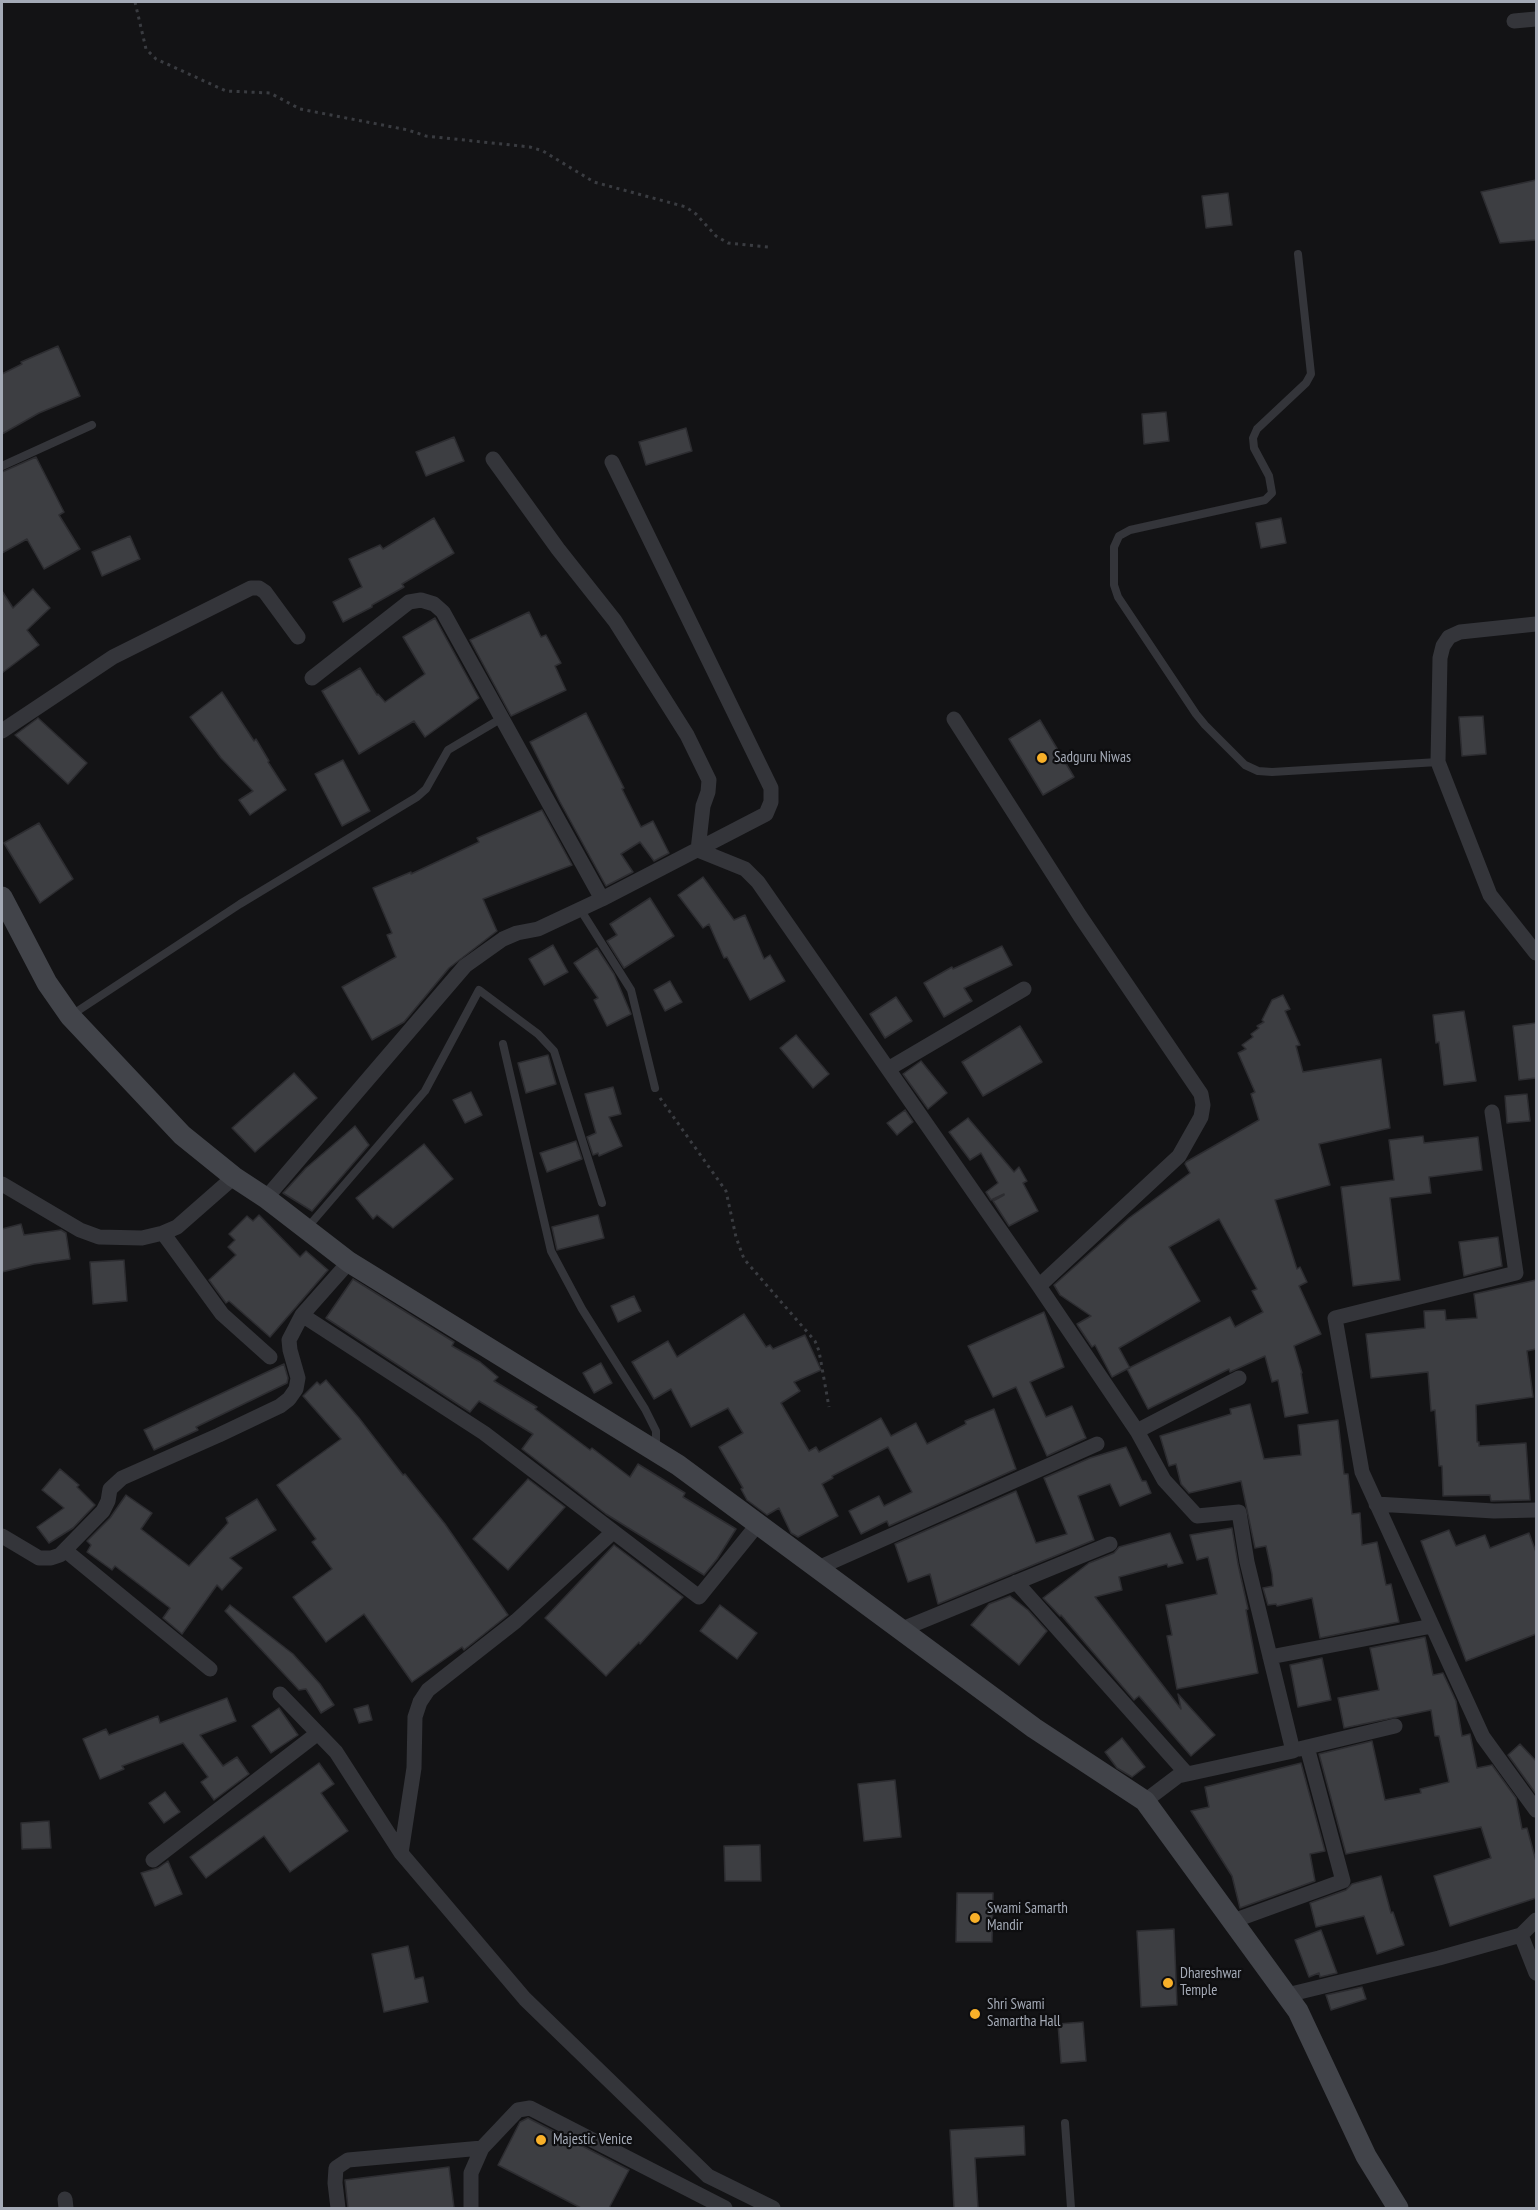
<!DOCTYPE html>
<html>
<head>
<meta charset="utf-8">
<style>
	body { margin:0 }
	#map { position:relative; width:1538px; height:2210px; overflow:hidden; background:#131315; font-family:"PT Sans Narrow",sans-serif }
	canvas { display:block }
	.frame { position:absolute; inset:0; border:3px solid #a4aab6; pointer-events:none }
</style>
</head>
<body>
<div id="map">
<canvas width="1538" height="2210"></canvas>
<div class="frame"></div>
</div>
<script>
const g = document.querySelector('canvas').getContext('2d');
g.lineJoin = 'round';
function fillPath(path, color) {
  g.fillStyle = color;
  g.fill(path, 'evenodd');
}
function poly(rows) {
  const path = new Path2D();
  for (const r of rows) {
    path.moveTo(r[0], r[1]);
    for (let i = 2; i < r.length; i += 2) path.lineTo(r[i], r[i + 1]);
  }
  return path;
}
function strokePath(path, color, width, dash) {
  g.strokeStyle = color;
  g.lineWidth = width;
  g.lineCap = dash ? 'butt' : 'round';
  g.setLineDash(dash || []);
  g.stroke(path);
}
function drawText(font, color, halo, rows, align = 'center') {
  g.font = font + ' "PT Sans Narrow",sans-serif';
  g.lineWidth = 4.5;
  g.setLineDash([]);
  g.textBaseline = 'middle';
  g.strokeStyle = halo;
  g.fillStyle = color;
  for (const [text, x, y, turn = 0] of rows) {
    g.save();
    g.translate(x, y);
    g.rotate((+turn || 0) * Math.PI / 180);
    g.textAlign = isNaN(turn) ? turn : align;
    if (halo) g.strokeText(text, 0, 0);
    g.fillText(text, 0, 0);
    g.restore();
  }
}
const building = poly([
	[1536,180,1536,240,1500,243,1481,192,1536,180],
	[1228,193,1232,225,1206,228,1202,196,1228,193],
	[58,346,80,396,39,413,2,434,2,374,22,364,21,362,58,346],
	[1166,412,1169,441,1144,444,1142,414,1166,412],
	[686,428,692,451,646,465,639,442,686,428],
	[454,437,464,461,426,476,416,452,454,437],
	[36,457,64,512,59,515,80,549,44,569,27,539,2,553,2,472,36,457],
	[434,518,454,553,402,584,404,587,372,605,372,607,343,622,333,602,362,587,349,559,380,545,383,549,434,518],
	[1281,518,1286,543,1261,548,1256,523,1281,518],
	[130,536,140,559,102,576,92,552,130,536],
	[33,589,50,608,27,630,39,645,2,673,2,591,13,608,33,589],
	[529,612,541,637,546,635,561,663,555,666,566,690,511,716,470,640,529,612],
	[435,618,479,698,425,737,414,721,359,754,322,691,360,668,377,695,378,694,385,702,425,674,403,637,435,618],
	[222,692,254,741,256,739,269,761,268,762,286,790,250,815,239,800,253,791,221,758,190,717,222,692],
	[586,713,624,788,622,789,641,827,653,821,669,853,654,861,640,842,621,854,633,872,606,886,560,802,530,742,586,713],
	[1483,716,1486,754,1462,756,1459,717,1483,716],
	[38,718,87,763,68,784,15,735,38,718],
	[1040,720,1074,777,1043,795,1009,739,1040,720],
	[343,760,370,811,342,826,315,774,343,760],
	[542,810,572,865,483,899,497,931,449,968,404,1022,372,1040,342,987,396,957,387,935,392,933,373,888,411,872,411,874,479,842,477,838,542,810],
	[39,823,73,879,40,903,4,843,39,823],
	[703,877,734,920,745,915,764,959,770,955,785,981,750,1000,727,957,724,958,709,924,703,928,678,895,703,877],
	[650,898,674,936,624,968,607,941,617,935,610,924,650,898],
	[553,945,568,972,544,985,529,959,553,945],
	[1002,946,1012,965,964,988,972,1001,944,1017,924,983,952,967,953,969,1002,946],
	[597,948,614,974,631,1014,607,1026,594,1000,598,998,574,963,597,948],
	[670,981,682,1002,665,1011,654,990,670,981],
	[1283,995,1290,1009,1285,1011,1300,1045,1296,1046,1303,1072,1381,1059,1390,1128,1319,1144,1330,1185,1275,1200,1297,1269,1300,1267,1307,1282,1299,1286,1321,1334,1294,1346,1302,1373,1301,1373,1308,1413,1285,1417,1278,1380,1272,1382,1265,1356,1230,1372,1229,1369,1148,1409,1127,1369,1112,1377,1095,1345,1092,1347,1078,1326,1077,1324,1091,1316,1060,1295,1054,1285,1129,1218,1190,1173,1185,1164,1186,1162,1259,1120,1251,1094,1255,1092,1238,1053,1246,1049,1242,1045,1253,1037,1251,1034,1259,1028,1257,1026,1264,1022,1262,1020,1272,1000,1283,995],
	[1219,1219,1257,1289,1252,1291,1263,1312,1235,1327,1230,1317,1127,1369,1130,1368,1119,1348,1200,1301,1169,1247,1219,1219],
	[896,997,912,1021,885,1038,870,1014,896,997],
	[1464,1011,1476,1081,1444,1085,1439,1042,1436,1043,1433,1015,1464,1011],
	[1536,1023,1536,1078,1519,1080,1513,1026,1536,1023],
	[1020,1026,1042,1062,983,1096,962,1062,1020,1026],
	[796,1035,829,1074,813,1088,780,1048,796,1035],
	[548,1055,556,1084,526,1093,518,1063,548,1055],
	[921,1061,947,1093,928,1109,903,1074,921,1061],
	[294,1073,317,1098,255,1152,232,1128,294,1073],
	[613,1087,621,1114,609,1117,622,1146,599,1156,598,1153,593,1155,587,1137,596,1133,585,1094,613,1087],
	[471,1092,482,1115,465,1123,453,1100,471,1092],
	[1527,1094,1530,1121,1507,1123,1505,1096,1527,1094],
	[905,1110,913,1122,897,1135,887,1123,905,1110],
	[968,1118,1014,1172,1019,1167,1027,1181,1023,1183,1038,1211,1009,1226,993,1201,1004,1195,1004,1194,991,1200,986,1192,998,1183,981,1153,970,1160,949,1132,968,1118],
	[355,1126,369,1145,312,1211,283,1193,306,1168,355,1126],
	[1423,1136,1424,1143,1478,1137,1482,1170,1429,1177,1431,1193,1390,1198,1400,1280,1353,1286,1341,1187,1394,1180,1389,1140,1423,1136],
	[576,1141,582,1159,547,1172,540,1153,576,1141],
	[424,1144,453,1179,393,1228,377,1215,373,1219,356,1198,424,1144],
	[259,1215,300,1257,306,1251,328,1270,270,1337,229,1301,226,1303,209,1280,236,1255,228,1247,235,1240,229,1234,247,1216,253,1221,259,1215],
	[598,1215,604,1238,557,1250,552,1227,598,1215],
	[21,1224,24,1235,61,1230,66,1233,70,1259,34,1264,2,1272,2,1229,21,1224],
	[1498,1237,1502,1266,1464,1276,1459,1242,1498,1237],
	[124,1260,127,1301,93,1304,90,1262,124,1260],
	[353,1279,454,1342,452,1346,480,1362,498,1377,494,1381,537,1407,535,1409,590,1450,592,1448,630,1477,638,1464,685,1493,683,1497,736,1529,717,1559,704,1575,606,1514,522,1449,533,1434,479,1401,470,1412,326,1318,353,1279],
	[1536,1280,1536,1349,1527,1351,1533,1397,1476,1405,1477,1442,1479,1442,1479,1446,1526,1443,1530,1500,1491,1501,1490,1495,1443,1496,1442,1466,1439,1466,1435,1410,1431,1411,1428,1372,1371,1378,1366,1334,1425,1328,1424,1311,1445,1310,1446,1320,1477,1318,1474,1294,1536,1280],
	[634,1296,641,1311,618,1322,611,1306,634,1296],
	[1044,1312,1064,1367,1030,1382,1046,1417,1072,1406,1086,1438,1047,1456,1016,1387,993,1397,968,1346,1044,1312],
	[744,1314,766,1347,770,1345,773,1349,805,1335,821,1370,794,1382,800,1391,781,1403,809,1451,816,1447,819,1452,881,1418,891,1436,916,1423,927,1444,966,1424,965,1421,994,1409,1016,1469,889,1526,887,1521,861,1534,849,1511,879,1496,884,1506,912,1492,888,1447,832,1476,833,1478,822,1484,838,1516,798,1537,791,1533,779,1508,767,1515,747,1500,741,1489,743,1488,719,1447,743,1433,728,1408,691,1427,671,1389,654,1399,632,1362,668,1341,677,1357,744,1314],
	[601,1363,612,1383,594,1393,583,1373,601,1363],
	[284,1364,288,1378,287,1383,196,1427,198,1430,154,1450,144,1430,284,1364],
	[326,1380,359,1418,403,1475,405,1474,445,1524,508,1615,464,1650,462,1647,412,1682,364,1614,326,1642,293,1597,332,1569,312,1542,316,1539,277,1485,341,1439,303,1396,317,1382,320,1385,326,1380],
	[1250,1404,1264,1459,1301,1455,1298,1425,1338,1420,1344,1474,1348,1474,1352,1514,1360,1513,1362,1545,1377,1542,1386,1585,1391,1584,1399,1622,1320,1638,1312,1598,1277,1606,1276,1604,1268,1605,1263,1588,1273,1586,1272,1574,1266,1546,1255,1548,1241,1481,1189,1493,1181,1484,1176,1464,1169,1466,1160,1436,1231,1414,1230,1409,1250,1404],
	[1126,1447,1142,1481,1146,1481,1151,1493,1120,1506,1110,1484,1078,1496,1094,1540,938,1604,930,1574,908,1582,895,1544,1016,1491,1036,1543,1067,1534,1044,1478,1090,1458,1126,1447],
	[60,1469,79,1485,77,1487,95,1505,73,1528,49,1543,37,1527,64,1508,42,1490,60,1469],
	[528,1479,565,1507,508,1570,473,1539,528,1479],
	[126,1495,152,1513,141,1529,189,1566,228,1523,226,1518,257,1499,276,1530,230,1558,242,1568,222,1590,217,1585,182,1634,163,1618,170,1608,115,1566,112,1570,87,1552,91,1545,87,1541,110,1518,126,1495],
	[1232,1528,1238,1564,1248,1609,1246,1610,1258,1673,1177,1689,1167,1636,1172,1635,1166,1605,1217,1594,1208,1557,1197,1560,1190,1535,1232,1528],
	[1449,1530,1456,1546,1485,1535,1490,1548,1529,1533,1536,1552,1536,1634,1466,1661,1421,1541,1449,1530],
	[1170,1533,1183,1563,1168,1567,1167,1564,1119,1577,1122,1590,1095,1597,1181,1709,1178,1694,1215,1735,1191,1756,1139,1696,1134,1700,1061,1615,1060,1616,1043,1598,1089,1563,1114,1553,1119,1547,1170,1533],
	[614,1545,683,1597,640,1644,639,1642,606,1676,545,1618,614,1545],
	[1010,1596,1028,1610,1047,1631,1019,1665,971,1625,989,1604,1010,1596],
	[230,1605,293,1654,320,1684,334,1705,321,1713,306,1689,299,1690,225,1611,230,1605],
	[720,1605,757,1633,737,1659,700,1631,720,1605],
	[1425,1637,1433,1675,1443,1673,1456,1701,1462,1736,1470,1734,1477,1768,1492,1765,1516,1798,1522,1829,1527,1828,1536,1861,1536,1898,1450,1926,1434,1876,1491,1858,1481,1827,1346,1854,1319,1754,1372,1741,1385,1800,1421,1793,1420,1789,1449,1782,1439,1736,1435,1736,1431,1710,1344,1728,1338,1698,1379,1690,1370,1648,1425,1637],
	[1322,1658,1331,1700,1298,1707,1290,1665,1322,1658],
	[227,1698,236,1721,200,1735,223,1766,237,1757,249,1774,214,1800,201,1782,208,1777,183,1743,122,1766,124,1769,100,1779,83,1739,106,1729,109,1735,158,1716,160,1723,227,1698],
	[368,1705,372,1720,359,1723,354,1709,368,1705],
	[279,1708,298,1735,271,1753,252,1726,279,1708],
	[1122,1738,1145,1767,1132,1777,1117,1768,1105,1752,1122,1738],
	[1520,1744,1536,1761,1536,1794,1508,1755,1520,1744],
	[319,1763,334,1784,321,1793,348,1831,290,1872,264,1836,206,1878,190,1857,319,1763],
	[1301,1763,1325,1851,1310,1854,1315,1881,1240,1908,1232,1876,1191,1811,1209,1807,1205,1787,1301,1763],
	[895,1780,901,1837,864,1841,858,1784,895,1780],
	[165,1792,180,1812,164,1823,149,1803,165,1792],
	[49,1821,51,1848,22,1849,21,1823,49,1821],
	[760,1845,761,1881,725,1881,724,1846,760,1845],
	[168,1861,182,1894,155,1906,141,1873,158,1868,168,1861],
	[1381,1876,1391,1913,1393,1912,1404,1945,1377,1954,1364,1916,1316,1927,1310,1903,1346,1890,1352,1884,1381,1876],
	[957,1893,993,1893,992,1942,956,1942,957,1893],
	[1174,1929,1177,2005,1141,2007,1137,1931,1174,1929],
	[1321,1930,1337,1973,1320,1977,1319,1973,1309,1977,1295,1940,1321,1930],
	[408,1946,415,1979,423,1977,428,2002,384,2012,372,1954,408,1946],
	[1362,1987,1366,1999,1331,2010,1326,1995,1362,1987],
	[1083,2022,1086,2061,1061,2063,1058,2024,1083,2022],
	[528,2118,629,2170,609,2208,581,2208,498,2165,520,2122,528,2118],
	[1024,2126,1025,2155,975,2158,978,2208,954,2208,950,2130,1024,2126],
	[449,2167,454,2208,348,2208,345,2180,449,2167]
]);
const path = poly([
	[135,2,146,49,156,59,226,91,270,93,300,109,408,130,426,136,530,147,543,151,594,182,686,207,696,214,716,236,728,243,768,247],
	[660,1098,726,1191,736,1237,744,1259,815,1341,819,1351,829,1407]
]);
const lane = poly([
	[1298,254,1311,374,1306,383,1257,429,1253,438,1254,448,1269,476,1272,493,1265,500,1130,530,1119,536,1114,547,1114,585,1118,597,1196,714,1205,725,1245,765,1258,771,1272,772,1438,762],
	[2,466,92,425],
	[580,909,631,990,655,1088],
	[70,1016,240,904,417,797,426,789,448,750,502,718],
	[503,1044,551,1251,582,1309,645,1409,656,1431,656,1447],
	[307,1228,425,1091,479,990,538,1034,554,1051,602,1203],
	[1065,2123,1071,2208]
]);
const street = poly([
	[1514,21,1536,19],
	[493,459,558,549,615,621,687,735,709,780,708,792,703,806,698,850],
	[1536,624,1460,632,1449,637,1443,646,1440,658,1438,762,1490,895,1536,953],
	[312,678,409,602,421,600,434,604,443,612,602,899],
	[954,719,1080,916,1201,1094,1203,1105,1201,1117,1179,1156,1039,1286],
	[2,731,113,657,251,588,259,588,265,592,298,637],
	[698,850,745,869,758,882,1039,1286,1137,1431,1239,1378],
	[888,1069,1024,989],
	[1492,1112,1516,1273,1335,1318,1362,1472,1483,1737,1536,1810],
	[2,1184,80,1230,99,1237,142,1238,163,1233,177,1227,234,1177],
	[266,1198,465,966,503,939,517,933,538,929,602,899,766,814,771,802,771,788,612,462],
	[163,1233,222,1314,270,1357],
	[349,1262,302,1315,484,1433,699,1597,758,1524],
	[1137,1431,1164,1480,1197,1516,1239,1512,1247,1562,1293,1751,1178,1776,1145,1801],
	[1376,1504,1494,1511,1536,1510],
	[2,1536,39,1558,51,1558,60,1555,103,1511,108,1501,110,1489,122,1478,219,1435,280,1406,289,1399,296,1389,298,1378,290,1350,289,1340,302,1315],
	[66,1551,210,1669],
	[818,1568,1097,1444],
	[1016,1582,1187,1774],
	[900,1630,1110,1544],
	[1270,1657,1432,1626],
	[280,1694,336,1752,401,1853,525,1999,708,2176,773,2208],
	[1299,1749,1395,1726],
	[401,1853,414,1768,415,1717,420,1702,428,1690,516,1621,613,1532],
	[153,1860,318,1733],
	[1536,1920,1521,1935,1536,1973],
	[1233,1921,1343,1881,1307,1747],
	[1287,1995,1439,1958,1521,1935],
	[65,2199,66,2208],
	[338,2208,335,2183,336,2168,348,2160,482,2148],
	[471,2208,471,2173,482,2148,518,2110,530,2108,725,2208]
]);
const secondary = poly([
	[2,897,47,983,70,1016,182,1135,234,1177,266,1198,349,1262,678,1465,1034,1728,1145,1801,1298,2011,1366,2156,1398,2208]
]);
const markers = [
	[1042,758,6,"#f8b029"],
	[975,1918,6,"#f8b029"],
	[1168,1983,6,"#f8b029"],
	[975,2014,6,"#f8b029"],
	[541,2140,6,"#f8b029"]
];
const poiNames = [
	["Sadguru Niwas",1054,758],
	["Swami Samarth",987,1909],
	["Mandir",987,1926],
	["Dhareshwar",1180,1974],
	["Temple",1180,1991],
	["Shri Swami",987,2005],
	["Samartha Hall",987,2022],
	["Majestic Venice",553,2140]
];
fillPath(building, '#3d3e42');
strokePath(building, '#2d2d31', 1.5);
strokePath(path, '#3a3c41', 3, [3, 4.5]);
strokePath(lane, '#34353a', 8);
strokePath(street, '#34353a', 15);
strokePath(secondary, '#42444a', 21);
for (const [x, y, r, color] of markers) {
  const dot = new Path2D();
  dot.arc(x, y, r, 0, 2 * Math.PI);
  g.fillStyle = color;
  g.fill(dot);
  strokePath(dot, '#0e0e10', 2);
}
drawText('15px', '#a4aab6', '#0e0e10', poiNames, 'left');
</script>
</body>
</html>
